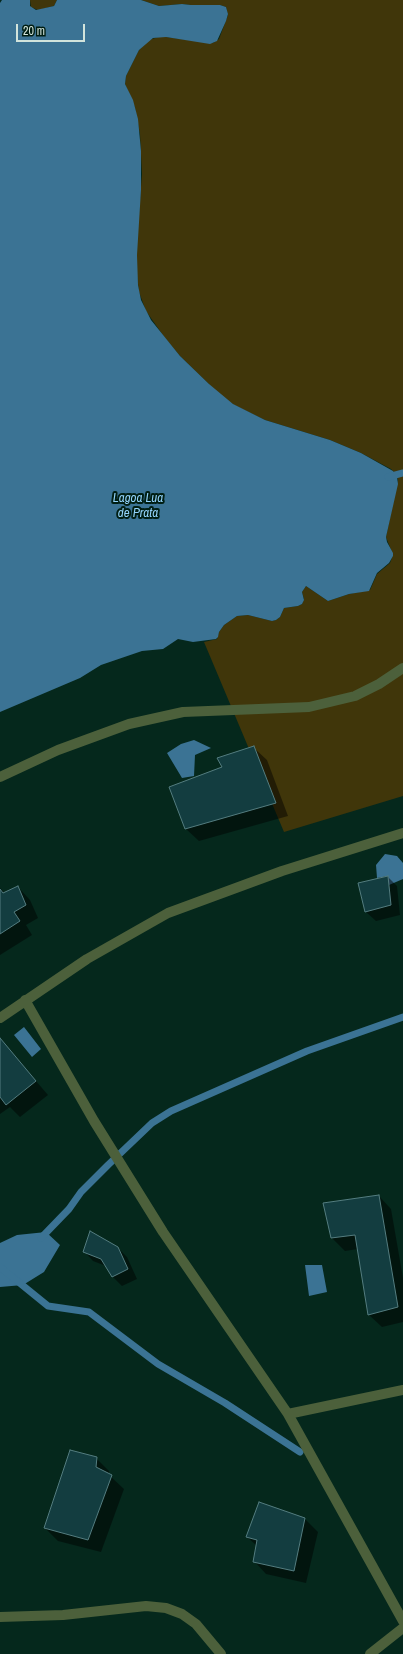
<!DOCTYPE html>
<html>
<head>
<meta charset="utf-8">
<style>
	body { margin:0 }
	#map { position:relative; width:403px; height:1654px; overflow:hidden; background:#05281c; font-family:"Archivo Narrow",sans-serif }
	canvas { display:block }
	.scale { position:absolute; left:16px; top:24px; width:69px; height:18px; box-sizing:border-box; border:2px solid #d2e4dc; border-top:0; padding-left:5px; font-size:12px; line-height:14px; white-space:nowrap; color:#d2e4dc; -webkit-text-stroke:3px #001e13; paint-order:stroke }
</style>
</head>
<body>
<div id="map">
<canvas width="403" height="1654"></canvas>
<div class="scale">20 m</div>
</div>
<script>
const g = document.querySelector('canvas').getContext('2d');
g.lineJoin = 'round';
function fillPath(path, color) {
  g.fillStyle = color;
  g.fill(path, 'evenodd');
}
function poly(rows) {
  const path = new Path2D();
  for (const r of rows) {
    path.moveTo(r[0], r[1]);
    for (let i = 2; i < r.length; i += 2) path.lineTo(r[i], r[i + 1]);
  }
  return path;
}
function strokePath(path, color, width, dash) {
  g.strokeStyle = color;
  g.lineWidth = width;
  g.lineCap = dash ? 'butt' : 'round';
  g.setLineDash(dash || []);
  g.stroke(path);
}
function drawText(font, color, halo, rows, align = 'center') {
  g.font = font + ' "Archivo Narrow",sans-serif';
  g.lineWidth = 4;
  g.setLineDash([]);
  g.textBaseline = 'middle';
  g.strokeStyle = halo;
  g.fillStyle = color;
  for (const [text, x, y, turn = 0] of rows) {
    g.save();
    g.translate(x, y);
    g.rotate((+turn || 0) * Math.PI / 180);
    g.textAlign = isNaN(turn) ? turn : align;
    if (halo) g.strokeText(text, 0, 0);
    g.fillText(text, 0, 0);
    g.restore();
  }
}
const green = poly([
	[30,0,57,0,54,6,38,10,31,7],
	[141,0,403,0,403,796,284,832,204,642,217,639,219,632,224,625,237,616,248,615,272,621,276,620,280,617,284,608,298,606,302,604,304,599,302,592,306,586,328,601,349,594,370,590,377,574,390,563,393,555,386,537,398,480,396,474,391,469,361,453,330,440,265,420,234,405,218,393,180,356,165,338,146,311,139,292,137,276,137,239,142,174,140,134,135,108,125,84,126,76,139,50,149,40,158,37,166,37,213,43,219,39,228,15,226,7,220,5,191,5,182,4,159,6]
]);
const water = poly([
	[2,0,30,0,30,6,36,10,54,6,57,0,141,0,159,6,182,4,191,5,220,5,226,7,228,14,226,21,217,41,210,44,166,37,153,38,139,50,126,76,125,84,133,100,138,119,141,151,141,190,137,255,138,285,141,300,151,320,180,356,209,384,233,404,265,420,330,440,361,453,393,471,397,477,398,484,386,537,387,542,393,553,393,556,389,563,377,573,369,591,349,594,328,601,306,586,302,592,304,600,302,604,298,606,284,608,280,617,276,620,272,621,248,615,237,616,224,625,219,632,218,637,216,639,193,642,178,639,163,649,142,651,101,665,80,678,0,712,0,3],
	[194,740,211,748,195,755,194,776,182,778,167,753,181,744],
	[385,854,397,856,403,863,403,879,389,885,388,876,377,878,376,865],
	[24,1027,41,1049,32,1057,14,1035],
	[46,1232,60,1245,44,1272,23,1285,0,1287,0,1243,17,1235],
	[305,1265,322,1265,327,1292,309,1296]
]);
const shadow = poly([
	[254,748,267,760,288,816,199,841,186,829,223,767],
	[388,877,397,886,400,915,376,921,366,912],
	[18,887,30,900,38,918,26,925,32,935,0,955,0,888,5,893],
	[0,1039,48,1095,20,1117,10,1107,0,1114],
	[379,1196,391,1209,403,1278,403,1322,382,1327,369,1315,358,1249,345,1251,332,1238],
	[117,1247,127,1257,137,1279,122,1286,113,1277,106,1266,93,1261,84,1251],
	[96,1458,109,1471,109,1475,124,1489,101,1552,58,1541,45,1528],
	[259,1503,305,1519,318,1532,306,1583,266,1574,254,1561,257,1546,247,1537]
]);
const stream = poly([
	[388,477,403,473],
	[41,1238,69,1209,81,1192,108,1165,152,1123,171,1111,307,1051,403,1017],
	[0,1267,48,1306,89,1312,158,1364,225,1403,300,1452]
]);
const building = poly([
	[254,746,276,803,185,829,169,787,222,767,217,758,254,746],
	[388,876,391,905,365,912,358,883,388,876],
	[18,886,26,905,14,912,20,921,0,934,0,889,3,893,18,886],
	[0,1038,36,1081,6,1105,0,1097,0,1038],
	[379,1195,398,1307,368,1315,355,1235,331,1238,323,1203,379,1195],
	[90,1231,118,1247,128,1269,112,1277,101,1259,83,1252,90,1231],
	[70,1450,97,1457,96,1467,112,1475,88,1540,44,1528,70,1450],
	[259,1502,305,1518,294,1571,253,1562,257,1540,246,1537,259,1502]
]);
const minor = poly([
	[0,777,58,750,129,724,183,712,309,707,355,696,379,684,403,668],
	[25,1000,94,1121,163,1232,288,1414,403,1621],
	[0,1018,87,959,168,913,282,871,403,833],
	[288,1414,403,1390],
	[0,1617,63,1615,146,1606,166,1608,182,1614,196,1624,221,1654],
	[370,1654,403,1628]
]);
const waterNames = [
	["Lagoa Lua",138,499],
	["de Prata",138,514]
];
fillPath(green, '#40360a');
fillPath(water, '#3b7394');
fillPath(shadow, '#0007');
strokePath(stream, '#3b7394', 7);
fillPath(building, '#133d40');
strokePath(building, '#547d80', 1);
strokePath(minor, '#4c603b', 10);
drawText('italic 13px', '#92d3fb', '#001e13', waterNames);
</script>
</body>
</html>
